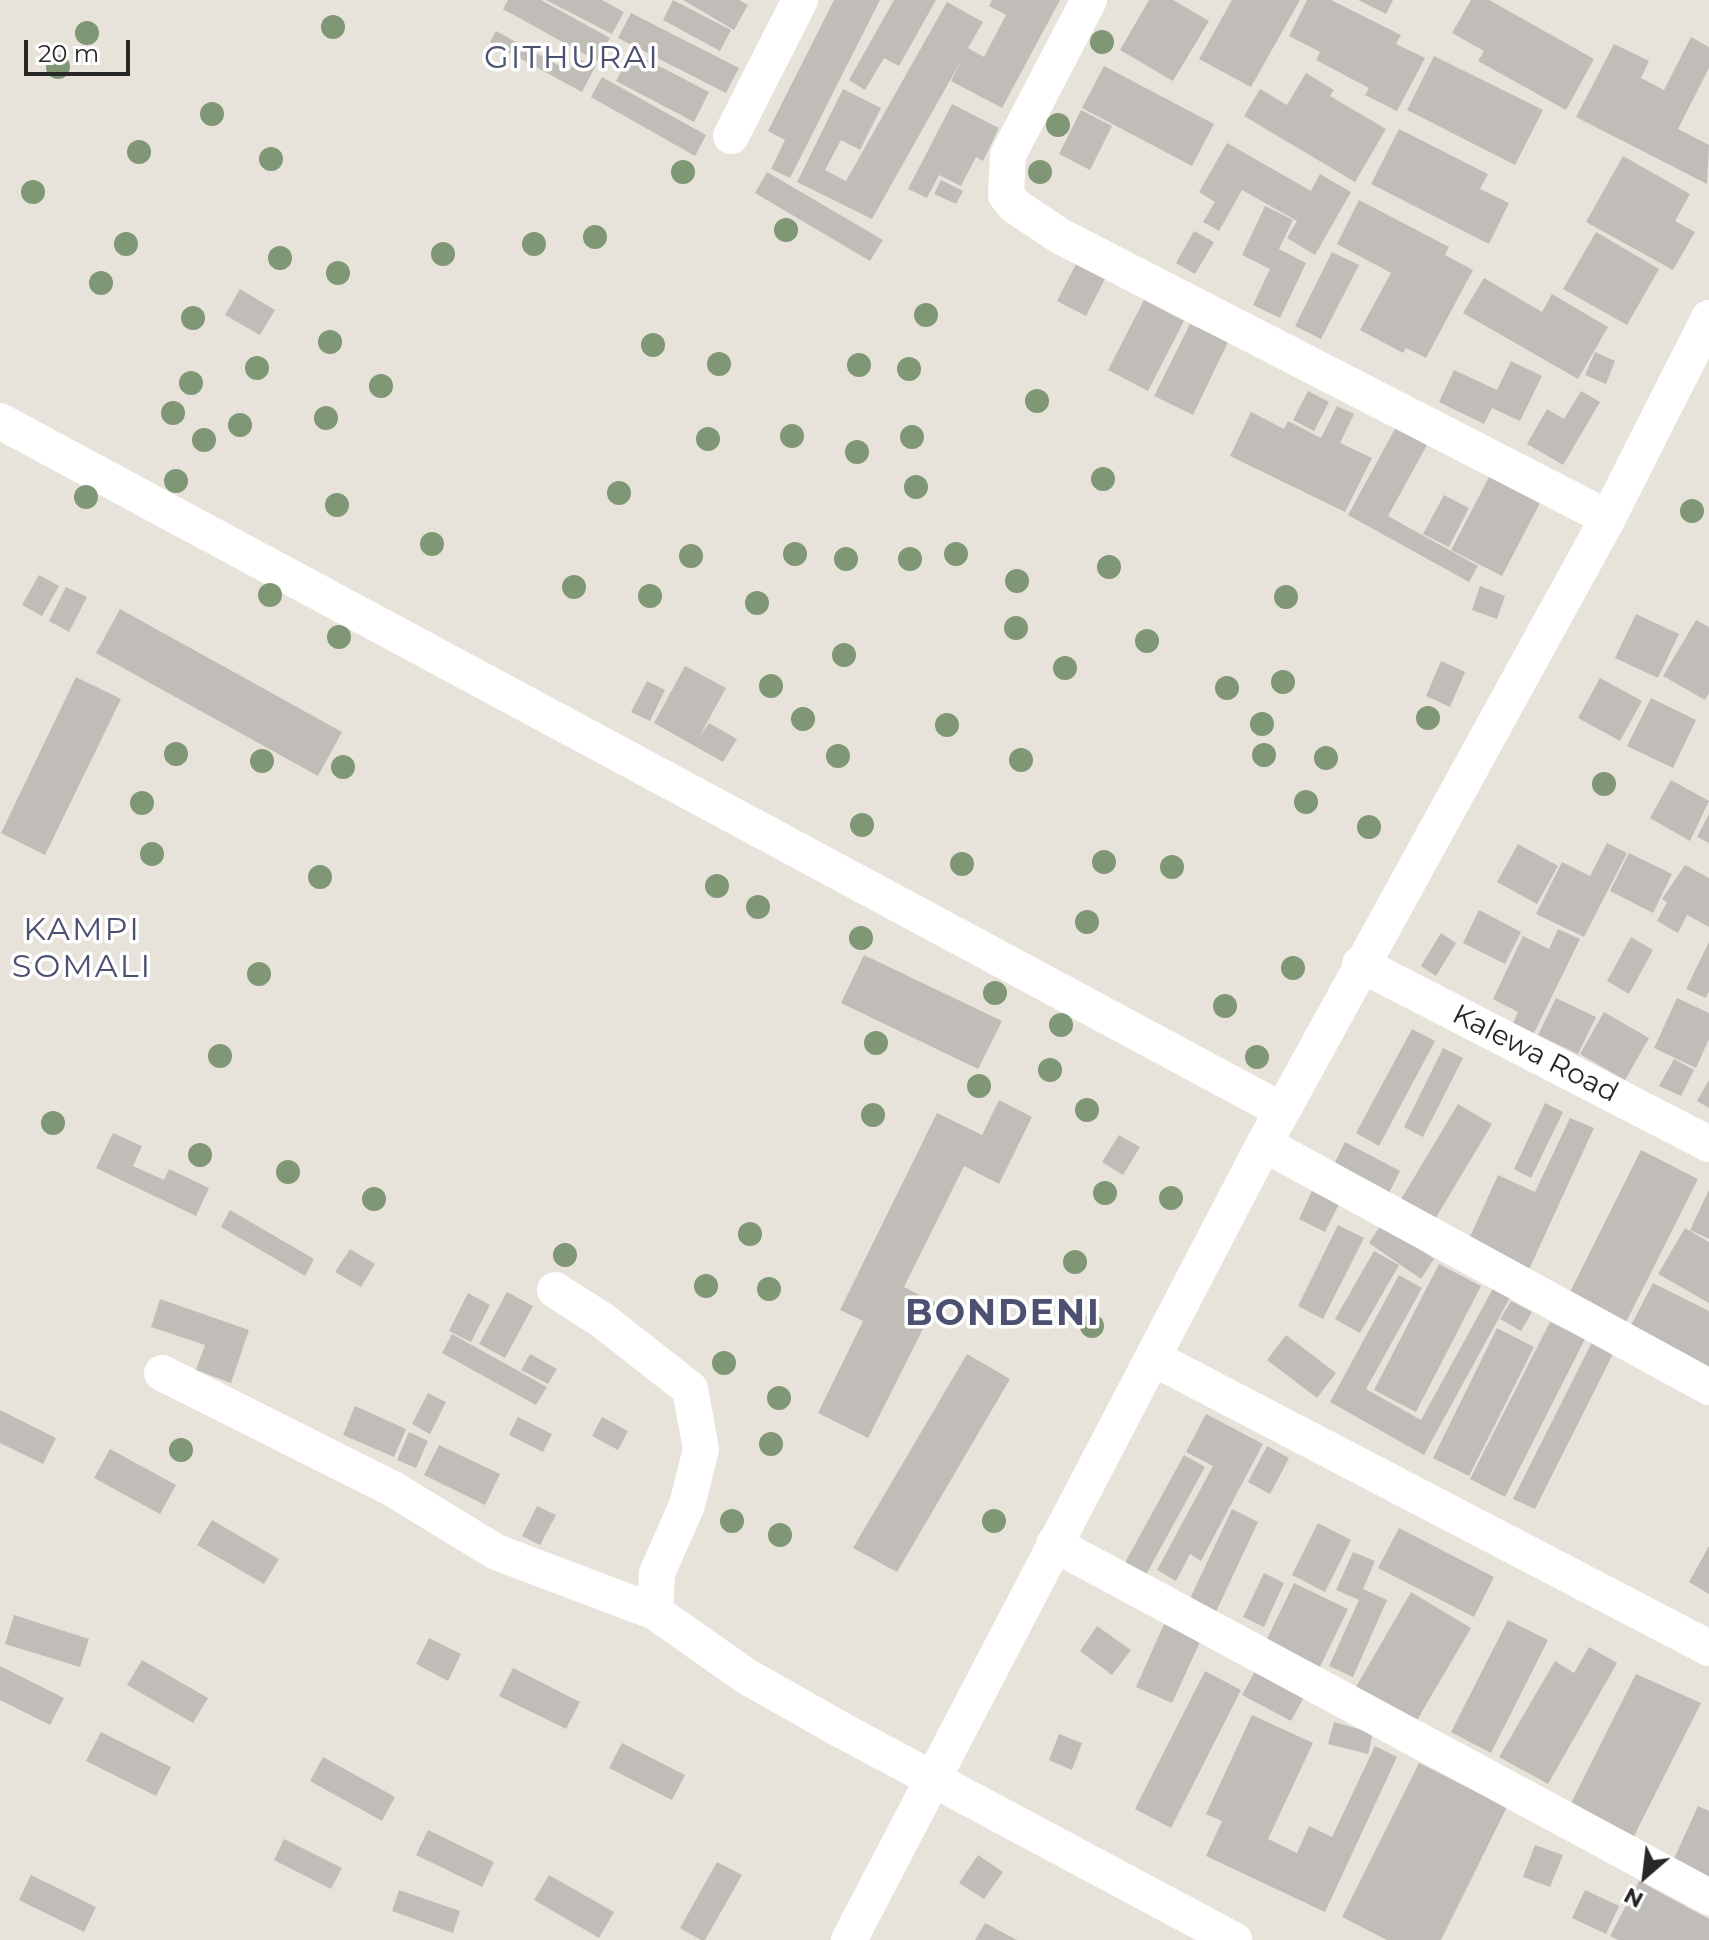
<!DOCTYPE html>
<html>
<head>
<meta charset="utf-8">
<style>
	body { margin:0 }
	#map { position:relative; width:1709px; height:1940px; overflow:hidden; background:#e8e3da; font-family:Montserrat,sans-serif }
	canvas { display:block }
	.north { position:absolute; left:1605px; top:1836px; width:80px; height:80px; -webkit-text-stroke:6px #fff; paint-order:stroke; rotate:208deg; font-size:22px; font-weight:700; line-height:32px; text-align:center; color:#272727 }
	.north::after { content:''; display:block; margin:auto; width:28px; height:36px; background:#272727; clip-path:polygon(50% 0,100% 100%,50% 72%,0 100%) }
	.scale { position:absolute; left:24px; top:40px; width:106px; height:36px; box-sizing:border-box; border:4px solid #272727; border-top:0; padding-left:10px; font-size:24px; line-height:28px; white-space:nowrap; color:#272727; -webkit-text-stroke:6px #fff; paint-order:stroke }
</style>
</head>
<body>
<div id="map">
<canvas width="1709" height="1940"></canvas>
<div class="north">N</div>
<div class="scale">20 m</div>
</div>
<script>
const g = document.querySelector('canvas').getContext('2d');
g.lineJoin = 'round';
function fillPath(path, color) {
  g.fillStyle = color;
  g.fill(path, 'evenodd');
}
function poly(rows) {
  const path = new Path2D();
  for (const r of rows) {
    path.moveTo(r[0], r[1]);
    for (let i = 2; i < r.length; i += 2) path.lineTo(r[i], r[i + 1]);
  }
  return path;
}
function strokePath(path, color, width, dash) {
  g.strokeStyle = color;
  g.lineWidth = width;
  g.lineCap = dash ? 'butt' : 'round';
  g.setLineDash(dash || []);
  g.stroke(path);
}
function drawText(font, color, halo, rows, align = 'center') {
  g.font = font + ' Montserrat,sans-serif';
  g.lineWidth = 7;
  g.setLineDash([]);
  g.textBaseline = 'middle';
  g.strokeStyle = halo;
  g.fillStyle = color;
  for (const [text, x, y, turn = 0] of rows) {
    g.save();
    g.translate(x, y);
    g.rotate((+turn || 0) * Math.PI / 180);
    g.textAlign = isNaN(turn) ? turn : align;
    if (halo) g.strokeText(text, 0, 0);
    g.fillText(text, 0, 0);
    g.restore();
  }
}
const building = poly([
	[508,0,541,0,610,38,597,61,503,9],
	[546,0,602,0,624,12,612,34],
	[673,0,731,30,720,51,663,20],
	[683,0,739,0,748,5,734,30],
	[834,0,880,0,790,178,771,169,785,140,768,131],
	[894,0,936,0,899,66,884,58,865,90,849,80],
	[992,0,1060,0,1002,108,951,81,962,59,872,219,797,182,843,89,881,108,860,150,841,140,825,170,846,181,947,2,983,22,968,48,984,57,1006,15,989,6],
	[1149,0,1173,0,1209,21,1173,81,1120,50],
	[1232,0,1300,0,1251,87,1199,59],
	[1307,0,1331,0,1401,35,1396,44,1425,58,1397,111,1365,95,1369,88,1316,60,1320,52,1289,36],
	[1358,0,1393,0,1386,14],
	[1471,0,1489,0,1594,59,1566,110,1478,61,1484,51,1452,33],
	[631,13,739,68,726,93,618,38],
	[496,31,569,71,577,58,595,67,582,92,490,42],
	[1691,37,1709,47,1709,68,1678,129,1709,145,1707,184,1576,117,1614,44,1649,61,1641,78,1664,90],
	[632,52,709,92,694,122,616,81],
	[1434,56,1543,110,1515,165,1407,110],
	[1104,66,1214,124,1192,166,1082,108],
	[1306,73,1334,90,1330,96,1386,129,1355,182,1244,116,1260,89,1287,105],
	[602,77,706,135,695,156,591,97],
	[952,104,999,128,983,161,976,157,961,186,939,175,927,198,908,189],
	[1081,110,1112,126,1090,170,1059,154],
	[1399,129,1488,174,1480,189,1509,203,1489,244,1371,184],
	[1227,143,1311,191,1320,174,1351,192,1315,255,1287,238,1297,221,1242,190,1219,231,1203,222,1215,202,1199,192],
	[1623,156,1690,194,1675,221,1695,232,1673,270,1586,222],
	[767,172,883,240,870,261,755,193],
	[941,180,963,191,956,204,934,194],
	[1359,200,1449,247,1445,255,1473,270,1426,358,1406,348,1403,353,1360,330,1391,273,1337,244],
	[1265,206,1293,220,1279,249,1306,263,1280,318,1253,305,1270,269,1242,255],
	[1194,231,1214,242,1195,274,1176,263],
	[1596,232,1659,269,1627,325,1563,289],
	[1332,252,1359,265,1321,339,1295,326],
	[1077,262,1106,277,1086,316,1057,301],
	[1484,278,1542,312,1552,294,1608,327,1578,379,1463,313],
	[240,289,275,310,260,335,225,315],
	[1144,300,1184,321,1148,391,1108,370],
	[1190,324,1228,342,1193,415,1154,396],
	[1595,352,1615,361,1606,384,1585,375],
	[1511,361,1542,376,1520,421,1492,408,1484,424,1439,402,1454,370,1497,390],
	[1308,391,1329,402,1314,431,1293,420],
	[1581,391,1600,402,1563,465,1527,444,1547,409,1564,419],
	[1337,406,1354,414,1340,443,1372,458,1345,512,1230,456,1251,412,1284,429,1288,421,1321,438],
	[1396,427,1427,445,1388,516,1478,566,1469,582,1348,515],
	[1489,477,1540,503,1502,576,1451,550],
	[1444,495,1469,508,1449,547,1423,534],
	[39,575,59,586,42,616,22,605],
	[1480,586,1505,596,1497,619,1472,610],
	[66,587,87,597,69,632,49,621],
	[120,609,342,732,318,776,96,653],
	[1636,614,1679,634,1658,678,1615,658],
	[1696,620,1709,627,1709,693,1705,700,1663,676],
	[1441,661,1465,672,1450,707,1426,696],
	[685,666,726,688,699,737,709,723,737,739,723,762,654,723],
	[76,677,121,699,45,855,1,833],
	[1600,678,1642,701,1620,741,1578,718],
	[647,681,665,690,650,721,631,712],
	[1651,698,1696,720,1673,768,1627,746],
	[1671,780,1709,801,1690,841,1650,818],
	[1709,814,1709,843,1697,837],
	[1607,843,1627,853,1584,937,1536,914,1562,862,1590,876],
	[1518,844,1558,866,1537,904,1497,882],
	[1629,853,1672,874,1653,913,1610,891],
	[1685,865,1709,878,1709,927,1687,915,1678,933,1657,921,1667,902,1662,899],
	[1479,910,1521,932,1505,964,1463,943],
	[1558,929,1580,939,1534,1033,1513,1023,1518,1012,1493,999,1523,936,1549,949],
	[1441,933,1456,943,1436,976,1421,966],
	[1631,937,1653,950,1629,994,1607,981],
	[1709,942,1709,991,1706,998,1686,989],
	[864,955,1002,1021,978,1069,841,1003],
	[1556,998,1596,1017,1578,1054,1538,1035],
	[1677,998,1709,1013,1709,1039,1696,1068,1654,1048],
	[1604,1012,1649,1038,1625,1080,1580,1054],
	[1412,1029,1435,1041,1379,1146,1356,1133],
	[1443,1048,1463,1058,1423,1137,1404,1127],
	[1674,1059,1694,1070,1681,1096,1659,1086],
	[1709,1080,1709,1108,1697,1101],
	[999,1100,1032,1117,999,1184,964,1166,904,1287,936,1303,868,1438,818,1413,863,1321,840,1310,937,1113,982,1135],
	[1545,1103,1563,1112,1531,1178,1514,1169],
	[1458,1104,1492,1124,1431,1226,1397,1206],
	[1570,1118,1594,1128,1526,1276,1465,1248,1498,1175,1535,1192],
	[113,1133,142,1146,133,1166,164,1180,169,1169,209,1188,196,1216,96,1168],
	[1119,1135,1140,1147,1123,1175,1102,1162],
	[1345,1142,1400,1171,1388,1195,1333,1166],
	[1641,1150,1698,1179,1622,1330,1565,1302],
	[1709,1190,1709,1239,1690,1230],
	[1312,1191,1339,1204,1325,1232,1299,1219],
	[230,1210,314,1259,305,1276,221,1227],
	[1382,1223,1434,1259,1421,1279,1369,1243],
	[1338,1225,1364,1238,1323,1319,1298,1306],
	[1685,1228,1709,1242,1709,1303,1658,1274],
	[350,1249,375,1264,361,1287,335,1272],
	[1374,1251,1399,1265,1360,1333,1335,1319],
	[1439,1264,1481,1286,1416,1412,1374,1390],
	[1399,1275,1422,1288,1366,1389,1421,1420,1495,1285,1512,1294,1424,1455,1330,1402],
	[1653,1283,1709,1311,1709,1373,1627,1333],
	[507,1292,533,1306,505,1358,479,1344],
	[468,1293,490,1305,471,1342,449,1331],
	[160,1299,249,1330,231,1383,196,1370,205,1345,151,1327],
	[1511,1301,1532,1312,1521,1331,1500,1319],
	[1550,1322,1585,1339,1505,1497,1470,1479],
	[1497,1328,1534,1347,1469,1476,1433,1458],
	[452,1334,547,1387,536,1405,442,1353],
	[1286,1335,1336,1373,1317,1398,1267,1360],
	[1593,1340,1615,1350,1535,1509,1513,1499],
	[530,1354,557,1369,548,1384,521,1370],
	[967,1354,1010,1379,897,1572,853,1548],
	[428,1393,446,1402,430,1434,412,1424],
	[355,1406,406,1429,394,1457,343,1435],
	[0,1410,56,1438,43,1464,0,1443],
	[1206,1414,1263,1444,1201,1561,1190,1554,1176,1581,1157,1570,1213,1466,1186,1452],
	[518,1417,552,1434,543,1452,509,1435],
	[602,1417,628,1431,618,1450,592,1436],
	[409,1432,428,1441,416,1468,397,1460],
	[439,1445,500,1474,485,1505,424,1475],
	[1267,1446,1289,1458,1270,1494,1248,1482],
	[110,1449,176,1485,160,1514,94,1478],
	[1184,1455,1205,1467,1142,1582,1121,1570],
	[537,1506,556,1515,540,1545,522,1536],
	[1232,1509,1258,1522,1214,1616,1188,1603],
	[212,1520,279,1559,264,1584,197,1545],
	[1318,1523,1351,1540,1325,1592,1292,1575],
	[1399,1528,1494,1577,1474,1617,1378,1568],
	[1709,1546,1709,1594,1689,1582],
	[1353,1552,1375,1561,1363,1589,1387,1600,1353,1677,1329,1666,1359,1600,1336,1590],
	[1264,1573,1284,1583,1264,1627,1243,1617],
	[1294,1583,1348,1609,1319,1669,1265,1643],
	[1411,1592,1471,1628,1413,1727,1353,1692],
	[14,1615,89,1639,80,1667,5,1644],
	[1508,1620,1548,1640,1491,1753,1451,1732],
	[1164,1624,1201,1640,1172,1703,1136,1687],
	[1097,1626,1131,1650,1112,1675,1080,1651],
	[429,1638,461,1654,448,1681,416,1664],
	[1589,1647,1617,1663,1548,1784,1499,1757,1555,1661,1574,1673],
	[142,1660,208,1698,193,1723,127,1685],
	[0,1666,64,1698,50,1725,0,1700],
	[513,1668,580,1702,566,1729,499,1696],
	[1205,1671,1241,1690,1171,1828,1135,1809],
	[1255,1671,1304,1697,1291,1721,1242,1695],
	[1636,1674,1701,1703,1632,1840,1568,1809],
	[1252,1715,1313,1743,1268,1839,1297,1853,1309,1826,1332,1837,1375,1746,1397,1757,1325,1912,1206,1856,1222,1821,1206,1814],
	[1334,1722,1373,1733,1368,1754,1328,1744],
	[101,1732,171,1767,156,1796,86,1761],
	[1059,1734,1082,1743,1072,1770,1049,1760],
	[622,1743,685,1775,672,1800,609,1768],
	[323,1757,395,1797,382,1821,310,1781],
	[1419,1763,1507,1807,1441,1940,1387,1940,1342,1917],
	[1698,1806,1709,1811,1709,1878,1673,1861],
	[428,1830,494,1862,482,1887,416,1855],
	[284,1839,342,1868,331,1889,274,1860],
	[1535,1845,1563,1855,1550,1887,1523,1877],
	[978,1855,1003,1872,984,1899,959,1883],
	[717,1862,742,1875,705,1940,701,1940,680,1928],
	[31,1875,96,1907,84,1932,19,1900],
	[549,1875,614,1912,599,1938,534,1900],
	[1639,1881,1709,1919,1709,1940,1618,1940,1610,1936],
	[399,1890,460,1911,453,1933,392,1911],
	[1585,1890,1619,1906,1606,1934,1572,1918],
	[985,1923,1017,1940,975,1940]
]);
const street = poly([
	[1089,0,1008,155,1006,195,1015,206,1060,236,1608,518],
	[731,136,800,0],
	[0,421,1281,1110],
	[1360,964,1709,1144],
	[1264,1144,1709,1387],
	[555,1290,602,1320,690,1389,701,1449,687,1505,657,1573,655,1612,746,1676,843,1731,1234,1940],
	[1153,1358,1709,1648],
	[162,1373,393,1489,496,1552,655,1612],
	[1054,1544,1709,1897],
	[849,1940,1264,1144,1608,518,1709,318]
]);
const trees = [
	[333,27],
	[87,33],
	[1102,42],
	[58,67],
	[212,114],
	[1058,125],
	[139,152],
	[271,159],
	[683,172],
	[1040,172],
	[33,192],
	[786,230],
	[595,237],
	[126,244],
	[534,244],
	[443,254],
	[280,258],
	[338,273],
	[101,283],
	[926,315],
	[193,318],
	[330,342],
	[653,345],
	[719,364],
	[859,365],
	[257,368],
	[909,369],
	[191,383],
	[381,386],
	[1037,401],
	[173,413],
	[326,418],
	[240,425],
	[792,436],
	[912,437],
	[708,439],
	[204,440],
	[857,452],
	[1103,479],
	[176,481],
	[916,487],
	[619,493],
	[86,497],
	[337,505],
	[1692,511],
	[432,544],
	[795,554],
	[956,554],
	[691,556],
	[846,559],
	[910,559],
	[1109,567],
	[1017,581],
	[574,587],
	[270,595],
	[650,596],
	[1286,597],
	[757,603],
	[1016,628],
	[339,637],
	[1147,641],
	[844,655],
	[1065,668],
	[1283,682],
	[771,686],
	[1227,688],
	[1428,718],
	[803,719],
	[1262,724],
	[947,725],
	[176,754],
	[1264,755],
	[838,756],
	[1326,758],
	[1021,760],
	[262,761],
	[343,767],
	[1604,784],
	[1306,802],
	[142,803],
	[862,825],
	[1369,827],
	[152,854],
	[1104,862],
	[962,864],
	[1172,867],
	[320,877],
	[717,886],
	[758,907],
	[1087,922],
	[861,938],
	[1293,968],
	[259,974],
	[995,993],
	[1225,1006],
	[1061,1025],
	[876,1043],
	[220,1056],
	[1257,1057],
	[1050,1070],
	[979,1086],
	[1087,1110],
	[873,1115],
	[53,1123],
	[200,1155],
	[288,1172],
	[1105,1193],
	[1171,1198],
	[374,1199],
	[750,1234],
	[565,1255],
	[1075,1262],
	[706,1286],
	[769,1289],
	[1092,1326],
	[724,1363],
	[779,1398],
	[771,1444],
	[181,1450],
	[732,1521],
	[994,1521],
	[780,1535]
];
const streetNames = [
	["Kalewa Road",1535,1054,27]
];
const quarterNames = [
	["GITHURAI",572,59],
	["KAMPI",82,931],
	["SOMALI",82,968]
];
const districtNames = [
	["BONDENI",1003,1314]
];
fillPath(building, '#c0bcb7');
strokePath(street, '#fff', 36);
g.fillStyle = '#7f9774';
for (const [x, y] of trees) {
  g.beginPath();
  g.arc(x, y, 12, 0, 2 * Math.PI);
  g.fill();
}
drawText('28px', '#272727', '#fff', streetNames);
g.letterSpacing = '2px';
drawText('32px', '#4d5171', '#fff', quarterNames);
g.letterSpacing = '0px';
g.letterSpacing = '2px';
drawText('bold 36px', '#4d5171', '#fff', districtNames);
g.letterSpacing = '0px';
</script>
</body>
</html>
